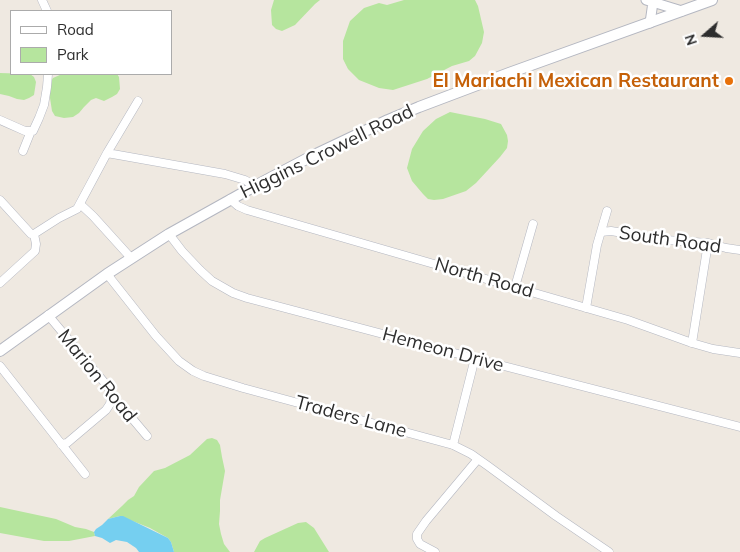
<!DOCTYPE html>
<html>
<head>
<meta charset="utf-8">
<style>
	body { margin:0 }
	#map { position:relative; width:740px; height:552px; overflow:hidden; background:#efe9e1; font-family:Mulish,sans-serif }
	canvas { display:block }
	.legend { position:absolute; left:10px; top:10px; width:162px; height:65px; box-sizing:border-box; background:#fff; border:1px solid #ababab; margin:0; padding:6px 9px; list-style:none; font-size:15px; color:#2e2e2e }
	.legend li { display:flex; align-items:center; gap:10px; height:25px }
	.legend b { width:25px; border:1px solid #ababab }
	.north { position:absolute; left:680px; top:10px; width:50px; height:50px; -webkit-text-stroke:4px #fff; paint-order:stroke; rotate:251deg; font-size:14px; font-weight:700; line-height:20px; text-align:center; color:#2e2e2e }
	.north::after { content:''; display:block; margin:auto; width:18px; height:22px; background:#2e2e2e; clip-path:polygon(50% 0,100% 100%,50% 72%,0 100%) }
</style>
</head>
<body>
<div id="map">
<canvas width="740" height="552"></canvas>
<ul class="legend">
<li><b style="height:6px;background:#fff"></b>Road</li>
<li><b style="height:14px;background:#b6e59e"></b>Park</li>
</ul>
<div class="north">N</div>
</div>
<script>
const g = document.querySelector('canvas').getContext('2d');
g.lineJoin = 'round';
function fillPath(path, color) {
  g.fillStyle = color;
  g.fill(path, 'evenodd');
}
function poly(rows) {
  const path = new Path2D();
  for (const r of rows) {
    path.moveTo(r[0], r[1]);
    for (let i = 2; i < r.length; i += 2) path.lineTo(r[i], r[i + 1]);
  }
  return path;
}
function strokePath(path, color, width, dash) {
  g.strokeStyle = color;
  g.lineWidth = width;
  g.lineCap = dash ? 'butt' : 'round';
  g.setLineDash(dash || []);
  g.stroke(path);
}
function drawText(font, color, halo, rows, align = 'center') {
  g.font = font + ' Mulish,sans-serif';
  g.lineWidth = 5;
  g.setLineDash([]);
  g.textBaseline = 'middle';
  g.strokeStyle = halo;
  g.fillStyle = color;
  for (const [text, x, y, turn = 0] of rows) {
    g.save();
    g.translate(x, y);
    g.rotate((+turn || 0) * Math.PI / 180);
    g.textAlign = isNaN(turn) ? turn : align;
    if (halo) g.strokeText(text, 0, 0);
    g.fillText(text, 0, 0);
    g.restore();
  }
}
const green = poly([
	[274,0,320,0,315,4,295,25,282,31,276,29,272,25,271,10],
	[404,0,475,0,478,6,484,32,482,43,475,56,469,61,452,66,427,79,393,90,379,88,359,80,348,69,343,59,343,41,350,21,364,8,379,3,387,5],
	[0,73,30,74,34,77,36,82,34,95,29,98,24,100,17,99,9,96,0,94],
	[62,74,117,74,119,77,120,89,117,94,112,97,104,101,96,98,91,100,84,107,79,113,73,117,64,118,55,116,52,111,50,98,50,83,53,78],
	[450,112,485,119,501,124,507,135,508,141,507,148,500,157,476,183,466,191,443,199,434,200,428,199,423,194,412,181,407,168,412,149,423,131,436,119],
	[212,438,217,440,220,445,222,457,225,471,220,500,220,511,219,524,221,534,224,544,230,552,174,552,171,542,168,538,150,528,120,516,108,519,122,506,128,500,134,496,139,487,154,471,165,468,190,455,207,439],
	[0,507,56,519,75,527,86,529,94,532,95,536,69,541,44,541,0,533],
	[306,522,314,528,329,552,254,552,260,541,265,538,298,523]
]);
const water = poly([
	[120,516,123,516,168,538,171,542,174,552,139,552,136,548,127,542,116,540,110,543,102,538,95,536,94,532,96,529,102,525,108,519]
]);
const minor = poly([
	[42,0,47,11],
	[0,120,25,131,31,131],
	[23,151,31,131,33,131,39,118,44,105,47,87,48,74],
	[107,153,225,174,245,180,255,186],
	[230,199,238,206,247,210,628,320,692,343,713,349,740,353],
	[0,200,31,234,34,234],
	[80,204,93,216,131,258],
	[601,232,611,231,666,240,708,243,726,248,740,250],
	[34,234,59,218,77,209,107,153,138,101],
	[169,234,182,251,200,270,212,281,233,293,247,298,496,364,740,427],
	[107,274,156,336,179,361,193,371,204,376,243,388,453,445,471,454,488,466,556,516,609,552],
	[0,283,35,251,36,244,34,234],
	[515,287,533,224],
	[586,308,597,245,607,211],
	[48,315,104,382,111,392,111,398,120,404,147,436],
	[692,343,708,243],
	[0,366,85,474],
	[61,444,67,443,106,410,110,404,111,398],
	[453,445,475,358],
	[435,552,420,544,417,539,417,534,426,521,478,459]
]);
const tertiary = poly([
	[646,0,682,11],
	[650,23,653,2]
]);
const secondary = poly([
	[0,351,107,274,169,234,255,186,310,157,388,120,419,107,509,73,712,0]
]);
const markers = [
	[729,81,5,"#e8710a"]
];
const foodNames = [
	["El Mariachi Mexican Restaurant",719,81]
];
const streetNames = [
	["Higgins Crowell Road",327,152,-26],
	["South Road",670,240,8],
	["North Road",484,278,16],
	["Hemeon Drive",443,350,15],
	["Marion Road",97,376,51],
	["Traders Lane",351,417,15]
];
fillPath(green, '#b6e59e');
fillPath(water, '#75cff0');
strokePath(minor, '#b4b7c1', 9);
strokePath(tertiary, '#b4b7c1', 11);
strokePath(secondary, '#b4b7c1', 12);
strokePath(minor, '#fff', 8);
strokePath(tertiary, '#fff', 9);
strokePath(secondary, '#fff', 10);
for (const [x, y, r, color] of markers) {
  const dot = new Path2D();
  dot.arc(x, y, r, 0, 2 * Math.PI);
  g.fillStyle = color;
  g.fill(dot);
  strokePath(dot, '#fff', 2);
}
drawText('bold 19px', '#c56008', '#fff', foodNames, 'right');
drawText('19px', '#2e2e2e', '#fff', streetNames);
</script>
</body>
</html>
